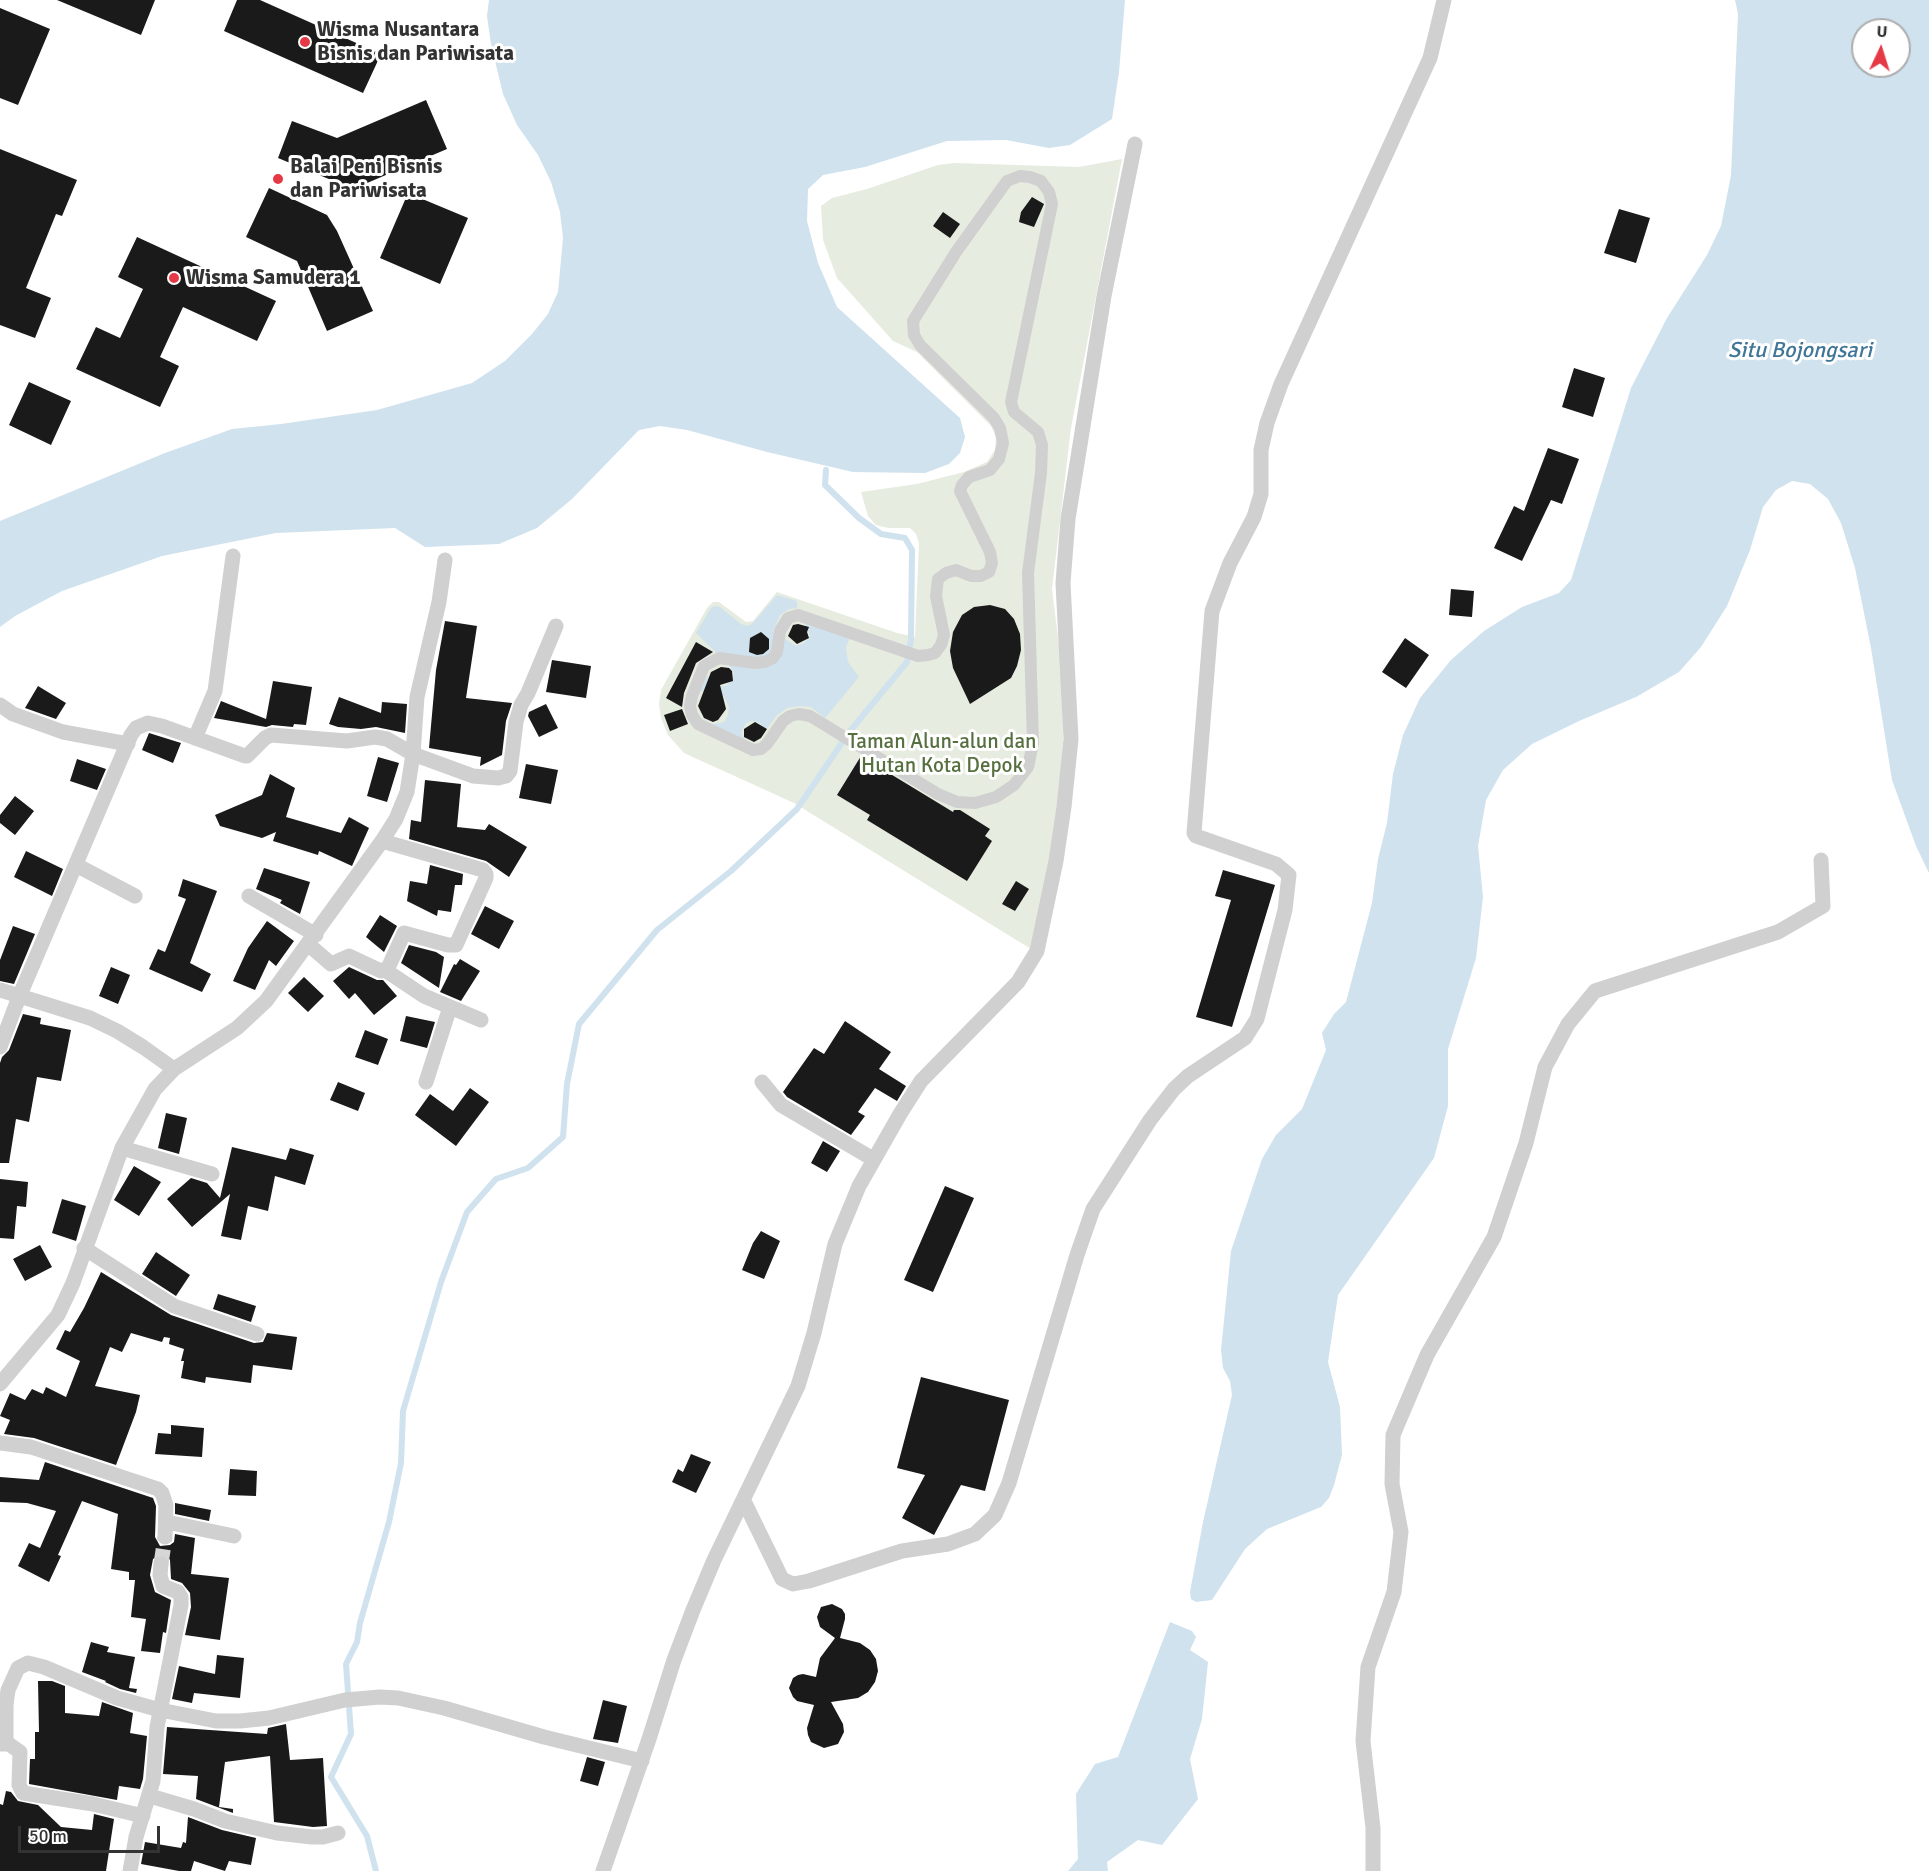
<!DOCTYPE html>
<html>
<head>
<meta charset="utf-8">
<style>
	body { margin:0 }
	#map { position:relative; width:1929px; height:1871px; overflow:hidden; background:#fff; font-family:Signika,sans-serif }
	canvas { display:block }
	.north { position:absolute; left:1851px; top:18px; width:60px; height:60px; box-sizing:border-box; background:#fff; border:2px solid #adadad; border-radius:50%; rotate:4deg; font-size:16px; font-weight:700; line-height:24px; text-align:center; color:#333 }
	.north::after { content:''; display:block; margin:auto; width:21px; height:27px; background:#e63946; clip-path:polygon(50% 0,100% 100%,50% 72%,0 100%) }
	.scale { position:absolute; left:18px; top:1826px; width:142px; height:27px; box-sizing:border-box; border:3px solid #333; border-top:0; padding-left:8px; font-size:18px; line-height:21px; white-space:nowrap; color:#333; -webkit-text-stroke:4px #fff; paint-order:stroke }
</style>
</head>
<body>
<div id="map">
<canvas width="1929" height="1871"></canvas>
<div class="north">U</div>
<div class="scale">50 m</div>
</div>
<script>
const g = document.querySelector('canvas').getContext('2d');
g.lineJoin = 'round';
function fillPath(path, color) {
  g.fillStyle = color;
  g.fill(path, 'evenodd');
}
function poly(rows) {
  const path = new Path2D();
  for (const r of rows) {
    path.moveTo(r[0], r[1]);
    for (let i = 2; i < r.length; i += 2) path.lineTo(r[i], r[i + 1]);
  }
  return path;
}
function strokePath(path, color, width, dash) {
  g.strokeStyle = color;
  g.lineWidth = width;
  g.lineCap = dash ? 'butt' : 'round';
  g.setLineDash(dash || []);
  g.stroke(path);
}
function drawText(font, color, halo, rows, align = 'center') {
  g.font = font + ' Signika,sans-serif';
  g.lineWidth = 6;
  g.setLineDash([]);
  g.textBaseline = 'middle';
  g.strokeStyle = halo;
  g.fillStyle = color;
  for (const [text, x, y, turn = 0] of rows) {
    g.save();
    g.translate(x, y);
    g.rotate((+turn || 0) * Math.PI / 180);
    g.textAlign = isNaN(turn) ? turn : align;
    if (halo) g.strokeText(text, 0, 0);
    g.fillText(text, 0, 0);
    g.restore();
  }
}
const green = poly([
	[1122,159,1071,428,1052,589,1062,670,1063,741,1056,835,1031,949,794,803,684,753,668,735,661,718,659,704,661,690,707,608,713,602,719,602,746,622,753,621,777,592,897,633,915,637,919,543,916,534,910,528,888,528,876,525,868,516,861,492,917,484,964,472,987,462,995,450,996,437,991,426,917,352,893,341,837,278,823,240,821,206,832,198,867,189,938,165,955,163,1079,167]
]);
const water = poly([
	[489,0,1125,0,1119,72,1112,119,1070,145,1049,148,1006,140,947,141,865,167,823,175,808,189,807,221,818,263,837,307,960,418,965,437,960,453,949,464,925,473,853,472,767,452,687,430,660,426,639,430,572,499,537,528,499,544,425,547,395,528,276,533,162,556,62,591,15,616,0,627,0,521,165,453,232,429,281,424,377,410,472,383,505,361,532,334,548,314,558,292,563,238,560,212,551,182,538,155,517,125,503,94,491,44,487,16],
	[1735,0,1929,0,1929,873,1916,846,1892,780,1871,648,1855,568,1841,523,1828,499,1810,484,1792,481,1776,490,1763,507,1750,550,1727,606,1701,647,1679,672,1636,697,1579,721,1532,744,1503,770,1486,800,1478,846,1483,897,1476,958,1448,1049,1448,1106,1434,1158,1338,1295,1328,1362,1340,1407,1342,1455,1334,1485,1329,1498,1321,1507,1267,1529,1245,1549,1212,1600,1196,1602,1191,1599,1190,1592,1203,1522,1232,1395,1230,1381,1223,1368,1221,1350,1231,1251,1262,1159,1276,1135,1302,1109,1326,1050,1322,1033,1334,1014,1346,1002,1372,903,1378,859,1387,823,1393,774,1403,735,1420,698,1451,660,1484,631,1522,607,1559,593,1571,580,1631,388,1667,318,1707,255,1721,226,1731,175,1738,14],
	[1863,30,1899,30,1899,66,1863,66],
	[777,595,797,601,797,608,789,609,780,615,773,631,796,646,804,643,810,636,805,624,850,637,846,647,848,662,859,677,825,718,811,707,799,706,787,708,777,715,765,731,760,723,753,721,746,723,741,733,745,740,710,725,724,722,728,715,729,707,724,696,715,691,700,691,707,675,712,684,717,686,726,686,733,678,734,673,729,665,696,633,711,608,715,606,720,607,741,624,748,626,753,623],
	[1170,1622,1192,1631,1196,1637,1190,1650,1208,1662,1202,1719,1190,1759,1198,1799,1162,1845,1138,1840,1107,1862,1108,1871,1068,1871,1078,1859,1076,1794,1095,1764,1118,1757]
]);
const stream = poly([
	[376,1871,367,1836,331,1777,351,1734,346,1664,357,1642,360,1623,389,1522,401,1463,403,1411,441,1282,467,1212,496,1179,528,1168,563,1137,567,1084,579,1024,657,930,731,871,797,809,850,731,907,662,911,640,912,550,905,538,881,534,859,518,825,485,826,470]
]);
const building = poly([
	[57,0,155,0,141,35],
	[237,0,260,0,381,54,363,93,224,31],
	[0,8,50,29,18,105,0,98],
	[426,100,447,149,353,189,278,158,292,121,337,138],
	[0,149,77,180,62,216,56,214,26,288,51,298,35,338,0,325],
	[269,188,327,215,337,231,373,311,327,331,297,261,246,237],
	[408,193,468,218,440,284,380,258],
	[1032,197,1044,204,1034,227,1019,222,1021,212],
	[1619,209,1650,218,1636,263,1604,253],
	[943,212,960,224,950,238,933,226],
	[137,237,276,301,257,341,183,307,160,357,179,366,160,407,76,369,96,327,120,338,143,289,118,277],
	[1574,368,1605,378,1593,417,1562,407],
	[29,382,71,401,51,445,9,425],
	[1548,448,1579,459,1562,504,1551,500,1522,561,1494,548,1514,506,1524,511],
	[1451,589,1474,591,1472,617,1449,615],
	[990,605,1005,609,1014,619,1020,634,1021,650,1017,666,1011,678,970,704,953,668,950,651,953,632,962,615,974,607],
	[445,621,477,626,466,698,512,703,506,721,502,755,480,766,481,757,429,748,436,670],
	[798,624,809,627,807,632,809,638,797,644,788,636,793,625],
	[761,632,769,639,769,649,763,654,757,655,749,652,750,638],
	[1405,638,1429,655,1406,688,1382,672],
	[696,642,713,652,696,663,684,693,682,707,666,698],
	[552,660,591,666,586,698,546,692],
	[721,667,729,668,732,671,733,681,720,685,726,709,718,720,713,722,704,718,698,706,711,672],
	[273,681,312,687,306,725,294,724,293,727,272,725,266,727,214,718,221,701,266,719],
	[38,686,66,703,56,719,25,708],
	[339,697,381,713,382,702,407,704,405,733,376,727,361,729,338,727,329,724],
	[546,704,558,728,539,737,528,716,529,712],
	[682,709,688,724,670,731,664,715],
	[755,722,767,729,761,738,754,742,744,737,744,729],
	[149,733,181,743,173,763,142,750],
	[861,756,953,812,954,810,960,810,990,829,985,836,992,841,967,881,867,820,870,815,837,795],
	[378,757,399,763,387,802,367,796],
	[77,759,106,769,97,790,70,781],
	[526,764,558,770,551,804,519,798],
	[270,774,295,788,286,817,341,833,349,817,369,828,352,866,319,851,318,855,273,841,276,832,262,838,220,826,215,815,262,795],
	[425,780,461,784,457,827,485,830,489,824,527,847,509,877,486,861,409,839,411,820,421,822],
	[15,796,34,811,15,835,0,823,0,815],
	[26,851,63,869,52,896,14,877],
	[430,865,463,874,462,885,455,885,451,912,438,910,437,916,407,901,410,881,427,884],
	[264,868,310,882,300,914,280,903,282,900,256,889],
	[1223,870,1275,885,1232,1027,1196,1017,1231,900,1215,896],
	[183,879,217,891,190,963,211,974,202,992,149,969,158,949,165,952,186,899,178,896],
	[1016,881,1029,889,1015,911,1002,904],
	[485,906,514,921,499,949,471,934],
	[380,915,397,926,384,952,366,937],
	[267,921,294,941,276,966,269,960,255,990,233,981,248,948],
	[13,926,35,934,14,984,0,981,0,960],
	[409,945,436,952,444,957,439,988,401,963],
	[460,959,480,971,461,1001,440,992,454,964,456,965],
	[111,967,130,975,118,1004,99,996],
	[349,967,377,980,383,980,397,996,374,1015,355,993,349,999,333,981],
	[304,977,324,996,308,1012,288,993],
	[23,1014,41,1018,40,1024,71,1030,61,1081,37,1077,29,1122,16,1119,9,1163,0,1163,0,1063,2,1057,9,1050],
	[406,1016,435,1022,427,1048,400,1041],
	[845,1021,891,1052,879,1069,906,1086,897,1101,875,1088,858,1112,865,1116,851,1135,787,1097,783,1092,814,1048,824,1054],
	[365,1030,388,1039,378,1065,355,1057],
	[338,1082,365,1093,358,1111,330,1100],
	[470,1088,489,1102,456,1146,415,1115,430,1094,453,1111],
	[166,1113,187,1118,179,1154,158,1148],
	[823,1141,840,1151,827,1172,811,1163],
	[232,1147,286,1160,290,1148,314,1155,305,1185,275,1176,268,1211,248,1206,241,1240,221,1236,230,1194,192,1227,167,1199,191,1178,207,1183,220,1198],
	[134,1166,161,1182,139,1216,114,1200],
	[0,1179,28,1182,26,1207,17,1206,14,1239,0,1238],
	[945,1186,974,1198,933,1292,904,1280],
	[62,1199,86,1206,76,1241,52,1233],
	[761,1231,780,1241,764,1279,742,1270,753,1243],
	[40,1245,52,1267,25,1281,13,1259],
	[156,1252,190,1275,176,1296,142,1274],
	[101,1272,171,1315,254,1343,263,1342,267,1333,297,1337,292,1370,253,1365,251,1383,206,1377,205,1383,181,1378,184,1361,181,1361,184,1349,169,1344,170,1338,164,1337,162,1342,131,1333,122,1352,110,1347,95,1386,140,1395,136,1412,116,1465,34,1438,4,1434,10,1420,0,1416,10,1393,25,1400,32,1389,43,1394,46,1387,66,1397,80,1361,56,1349,65,1330,70,1332,84,1308],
	[218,1294,256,1306,251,1322,213,1309],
	[921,1377,1009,1400,985,1491,961,1485,934,1535,902,1518,925,1475,897,1468],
	[171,1425,204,1428,202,1457,155,1454,158,1433,171,1434],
	[691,1454,711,1462,696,1493,672,1482,678,1469,683,1472],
	[45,1462,153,1498,156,1506,155,1537,160,1546,170,1545,174,1542,175,1534,195,1538,191,1574,229,1578,220,1640,185,1635,191,1607,190,1593,182,1583,171,1579,170,1560,167,1556,161,1554,153,1559,150,1575,155,1592,171,1600,166,1633,163,1632,160,1653,141,1651,146,1619,131,1617,135,1580,129,1580,129,1572,111,1569,118,1514,82,1501,58,1555,61,1556,49,1582,18,1566,29,1543,40,1548,56,1511,27,1503,0,1502,0,1477,39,1480],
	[230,1469,257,1471,256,1496,228,1495],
	[175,1503,211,1510,209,1521,175,1514],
	[832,1604,842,1609,845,1614,845,1619,840,1638,860,1643,870,1650,876,1659,878,1671,875,1682,868,1692,858,1698,831,1702,843,1724,844,1732,838,1744,824,1748,811,1742,808,1735,807,1728,814,1705,797,1701,793,1697,789,1688,793,1678,798,1675,803,1674,816,1677,820,1658,835,1638,820,1627,817,1617,821,1607],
	[91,1642,109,1647,107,1652,135,1657,129,1688,137,1689,136,1693,120,1689,105,1682,106,1681,82,1672],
	[217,1655,244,1658,240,1698,194,1693,192,1703,172,1699,179,1666,215,1674],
	[38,1681,52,1681,65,1686,65,1713,99,1716,102,1702,133,1713,130,1733,147,1736,143,1779,140,1789,119,1786,117,1800,29,1784,30,1759,35,1759,35,1732,39,1732],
	[603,1700,627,1706,618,1743,593,1739],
	[286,1724,290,1760,323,1758,327,1826,313,1827,274,1822,270,1756,225,1762,219,1807,233,1809,233,1813,196,1799,198,1776,163,1774,167,1727,267,1734,268,1728],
	[587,1757,605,1762,598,1786,580,1781],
	[6,1791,11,1792,18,1801,38,1805,61,1827,92,1830,94,1814,114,1819,106,1871,0,1871,0,1804,3,1805],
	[188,1817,222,1830,256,1838,251,1865,229,1861,225,1871,194,1861,191,1871,179,1871,141,1864,145,1842,181,1848,183,1842,186,1843]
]);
const minorTunnel = poly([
	[161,1564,165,1537]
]);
const pedestrian = poly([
	[1020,176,1030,177,1041,181,1049,192,1052,204,1011,402,1014,412,1038,432,1042,445,1041,473,1028,573,1033,743,1028,767,1014,785,996,797,975,803,957,802,938,794,810,716,799,714,790,716,783,721,767,744,761,749,753,750,698,724,692,715,690,706,692,696,704,666,719,658,755,663,765,662,773,658,777,652,780,631,788,618,798,615,918,656,928,655,935,653,941,645,944,635,936,596,938,579,946,573,956,570,971,576,981,576,989,572,992,563,990,552,960,491,962,485,969,477,990,470,999,459,1003,443,1000,428,994,418,920,345,914,335,913,321,956,252,1007,181,1020,176]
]);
const minor = poly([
	[0,705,13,714,63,732,128,744],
	[195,738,215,691,233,556],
	[76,865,135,896],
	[249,896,316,935],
	[308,944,331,964,349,956,381,971,388,968,404,933,448,945,456,945,486,878,486,874,483,870,382,841],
	[385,970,424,996,481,1020],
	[0,990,90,1018,117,1031,143,1047,174,1069],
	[0,1047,19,997,131,735,136,728,148,723,162,726,245,756,247,756,265,738,271,735,347,741,375,737,387,739,413,754,473,776,498,778,506,776,510,771,516,722,521,705,528,693,556,626],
	[426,1082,450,1007],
	[762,1082,781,1105,873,1159],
	[122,1148,212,1174],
	[84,1248,174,1306,257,1334],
	[0,1384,58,1315,73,1283,122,1148,155,1089,174,1069,237,1028,266,1001,382,841,396,819,407,792,413,754,417,697,439,602,445,560],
	[0,1443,31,1447,158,1489,162,1493,166,1505,165,1537],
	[744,1501,782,1579,793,1584,809,1581,902,1551,948,1544,975,1534,995,1515,1009,1483,1077,1255,1093,1209,1150,1120,1174,1089,1188,1076,1245,1038,1257,1019,1285,910,1289,875,1276,864,1196,836,1194,833,1212,611,1230,563,1254,517,1261,494,1261,450,1267,423,1281,384,1430,58,1444,0],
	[167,1522,234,1536],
	[6,1742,20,1752,19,1785,23,1793,93,1804,143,1816],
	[0,1744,4,1744,6,1739,6,1705,8,1690,18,1668,28,1663,44,1667,117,1698,160,1710,216,1721,240,1721,269,1718,345,1700,380,1697,398,1698,444,1708,544,1737,642,1761],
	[150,1796,194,1809,225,1821,277,1833,312,1837,323,1837,338,1833],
	[130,1871,136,1837,153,1781,157,1727,181,1605,181,1597,178,1592,163,1586,160,1575,161,1564],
	[603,1871,649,1739,674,1660,693,1610,714,1560,798,1386,814,1333,835,1244,859,1186,900,1114,921,1081,1018,982,1037,951,1056,861,1064,807,1071,739,1063,583,1068,519,1104,296,1135,144],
	[1373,1871,1373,1828,1363,1741,1368,1667,1394,1592,1401,1532,1392,1484,1393,1435,1427,1355,1494,1237,1526,1143,1545,1067,1568,1024,1595,991,1778,932,1823,906,1821,860]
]);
const markers = [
	[305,42,6,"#e63946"],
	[278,179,6,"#e63946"],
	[174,278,6,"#e63946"]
];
const poiNames = [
	["Wisma Nusantara",317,30],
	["Bisnis dan Pariwisata",317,54],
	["Balai Peni Bisnis",290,167],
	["dan Pariwisata",290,191],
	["Wisma Samudera 1",186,278]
];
const parkNames = [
	["Taman Alun-alun dan",942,742],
	["Hutan Kota Depok",942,766]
];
const waterNames = [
	["Situ Bojongsari",1800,351]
];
fillPath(green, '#e6ecdf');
fillPath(water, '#cfe2ee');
strokePath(stream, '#cfe2ee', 6);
fillPath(building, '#1a1a1a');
strokePath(minorTunnel, '#d6d6d6', 15, [15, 8]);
strokePath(pedestrian, '#d0d0d0', 12);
strokePath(minor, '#d0d0d0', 15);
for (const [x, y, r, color] of markers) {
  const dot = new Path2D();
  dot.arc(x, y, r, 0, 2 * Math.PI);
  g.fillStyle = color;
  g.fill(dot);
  strokePath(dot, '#fff', 2);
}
drawText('bold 21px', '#333', '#fff', poiNames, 'left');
drawText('21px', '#56703f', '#fff', parkNames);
drawText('italic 22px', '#3f7597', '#fff', waterNames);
</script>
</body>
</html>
